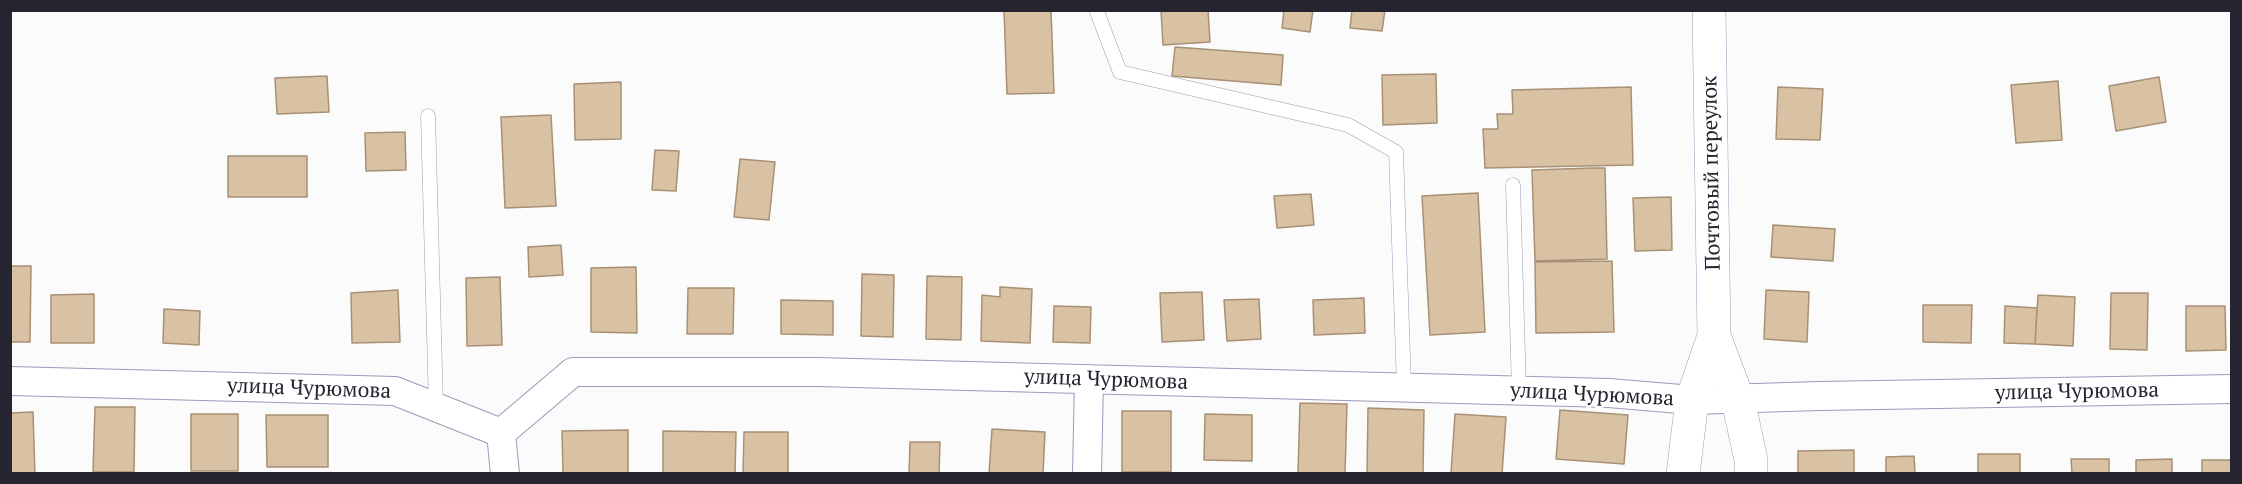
<!DOCTYPE html>
<html>
<head>
<meta charset="utf-8">
<style>
	body { margin:0 }
	#map { position:relative; width:2242px; height:484px; overflow:hidden; background:#fbfbfb; font-family:"PT Serif",serif }
	canvas { display:block }
	.frame { position:absolute; inset:0; border:12px solid #262431; pointer-events:none }
</style>
</head>
<body>
<div id="map">
<canvas width="2242" height="484"></canvas>
<div class="frame"></div>
</div>
<script>
const g = document.querySelector('canvas').getContext('2d');
g.lineJoin = 'round';
function fillPath(path, color) {
  g.fillStyle = color;
  g.fill(path, 'evenodd');
}
function poly(rows) {
  const path = new Path2D();
  for (const r of rows) {
    path.moveTo(r[0], r[1]);
    for (let i = 2; i < r.length; i += 2) path.lineTo(r[i], r[i + 1]);
  }
  return path;
}
function strokePath(path, color, width, dash) {
  g.strokeStyle = color;
  g.lineWidth = width;
  g.lineCap = dash ? 'butt' : 'round';
  g.setLineDash(dash || []);
  g.stroke(path);
}
function drawText(font, color, halo, rows, align = 'center') {
  g.font = font + ' "PT Serif",serif';
  g.lineWidth = 5;
  g.setLineDash([]);
  g.textBaseline = 'middle';
  g.strokeStyle = halo;
  g.fillStyle = color;
  for (const [text, x, y, turn = 0] of rows) {
    g.save();
    g.translate(x, y);
    g.rotate((+turn || 0) * Math.PI / 180);
    g.textAlign = isNaN(turn) ? turn : align;
    if (halo) g.strokeText(text, 0, 0);
    g.fillText(text, 0, 0);
    g.restore();
  }
}
const building = poly([
	[1004,10,1051,10,1054,93,1007,94,1004,10],
	[1161,10,1208,10,1210,42,1163,45,1161,10],
	[1284,10,1313,10,1310,32,1282,28,1284,10],
	[1352,10,1385,10,1382,31,1350,28,1352,10],
	[1175,47,1283,55,1281,85,1172,76,1175,47],
	[1436,74,1437,123,1383,125,1382,75,1436,74],
	[327,76,329,112,277,114,275,78,327,76],
	[2159,77,2166,122,2116,131,2109,86,2159,77],
	[2058,81,2062,140,2016,143,2011,85,2058,81],
	[621,82,621,139,575,140,574,84,621,82],
	[1631,87,1633,165,1485,168,1483,129,1498,129,1497,114,1513,114,1512,90,1631,87],
	[1778,87,1823,89,1820,140,1776,139,1778,87],
	[551,115,556,206,505,208,501,117,551,115],
	[405,132,406,170,366,171,365,133,405,132],
	[655,150,679,151,676,191,652,190,655,150],
	[228,156,307,156,307,197,228,197,228,156],
	[740,159,775,162,769,220,734,217,740,159],
	[1592,168,1605,168,1607,259,1535,261,1532,170,1592,168],
	[1478,193,1485,332,1430,335,1422,196,1478,193],
	[1311,194,1314,225,1277,228,1274,196,1311,194],
	[1671,197,1672,250,1635,251,1633,198,1671,197],
	[1773,225,1835,229,1833,261,1771,257,1773,225],
	[561,245,563,275,529,277,528,247,561,245],
	[1612,261,1614,332,1536,333,1535,262,1612,261],
	[10,266,31,266,30,342,10,342,10,266],
	[636,267,637,333,591,332,591,268,636,267],
	[862,274,894,275,893,337,861,336,862,274],
	[927,276,962,277,961,340,926,339,927,276],
	[500,277,502,345,467,346,466,278,500,277],
	[1000,287,1032,289,1030,343,981,341,982,295,1000,297,1000,287],
	[688,288,734,288,733,334,687,334,688,288],
	[398,290,400,342,352,343,351,293,398,290],
	[1766,290,1809,292,1807,342,1764,339,1766,290],
	[1202,292,1204,340,1162,342,1160,293,1202,292],
	[2111,293,2148,293,2147,350,2110,349,2111,293],
	[94,294,94,343,51,343,51,295,94,294],
	[2038,295,2075,297,2073,346,2035,344,2038,295],
	[1364,298,1365,333,1314,335,1313,300,1364,298],
	[1259,299,1261,339,1227,341,1224,300,1259,299],
	[781,300,833,301,833,335,781,334,781,300],
	[1923,305,1972,305,1971,343,1923,342,1923,305],
	[1054,306,1091,307,1090,343,1053,342,1054,306],
	[2005,306,2037,308,2035,344,2004,343,2005,306],
	[2186,306,2225,306,2226,350,2186,351,2186,306],
	[164,309,200,311,199,345,163,343,164,309],
	[1300,403,1347,404,1345,474,1298,473,1300,403],
	[95,407,135,407,134,472,93,472,95,407],
	[1368,408,1424,410,1423,474,1367,474,1368,408],
	[1560,410,1628,415,1624,464,1556,459,1560,410],
	[1122,411,1171,411,1171,472,1122,472,1122,411],
	[33,412,35,474,10,474,10,413,33,412],
	[191,414,238,414,238,471,191,471,191,414],
	[1205,414,1252,415,1252,461,1204,460,1205,414],
	[1455,414,1506,417,1502,474,1451,473,1455,414],
	[266,415,328,415,328,467,267,467,266,415],
	[992,429,1045,432,1043,474,989,474,992,429],
	[628,430,628,474,563,474,562,431,628,430],
	[663,431,736,432,735,474,663,474,663,431],
	[744,432,788,432,788,474,743,474,744,432],
	[910,442,940,442,939,474,909,474,910,442],
	[1854,450,1854,474,1798,474,1798,451,1854,450],
	[1978,454,2020,454,2020,474,1978,474,1978,454],
	[1914,456,1915,474,1886,474,1886,457,1914,456],
	[2071,459,2109,459,2109,474,2072,474,2071,459],
	[2172,459,2172,474,2136,474,2136,460,2172,459],
	[2202,460,2232,460,2232,474,2202,474,2202,460]
]);
const lane = poly([
	[1097,12,1120,72,1348,125,1396,152,1404,387],
	[428,116,436,406],
	[1513,185,1519,391]
]);
const street = poly([
	[10,381,395,391,501,433,573,372,817,372,1609,393,1692,400,1819,396,2232,389],
	[501,433,505,474],
	[1087,474,1089,379]
]);
const secondary = poly([
	[1709,10,1714,336,1738,400,1751,460,1751,474],
	[1683,474,1692,400,1714,336]
]);
const streetNames = [
	["Почтовый переулок",1712,173,-91],
	["улица Чурюмова",1106,380,2],
	["улица Чурюмова",309,389,2],
	["улица Чурюмова",2077,392,-1],
	["улица Чурюмова",1592,395,3]
];
fillPath(building, '#d9c1a4');
strokePath(building, '#a79074', 1.5);
strokePath(lane, '#9e99ba', 15);
strokePath(street, '#9e99ba', 30);
strokePath(secondary, '#9e99ba', 34);
strokePath(lane, '#fff', 14);
strokePath(street, '#fff', 28);
strokePath(secondary, '#fff', 33);
drawText('21px', '#262431', '#fff', streetNames);
</script>
</body>
</html>
